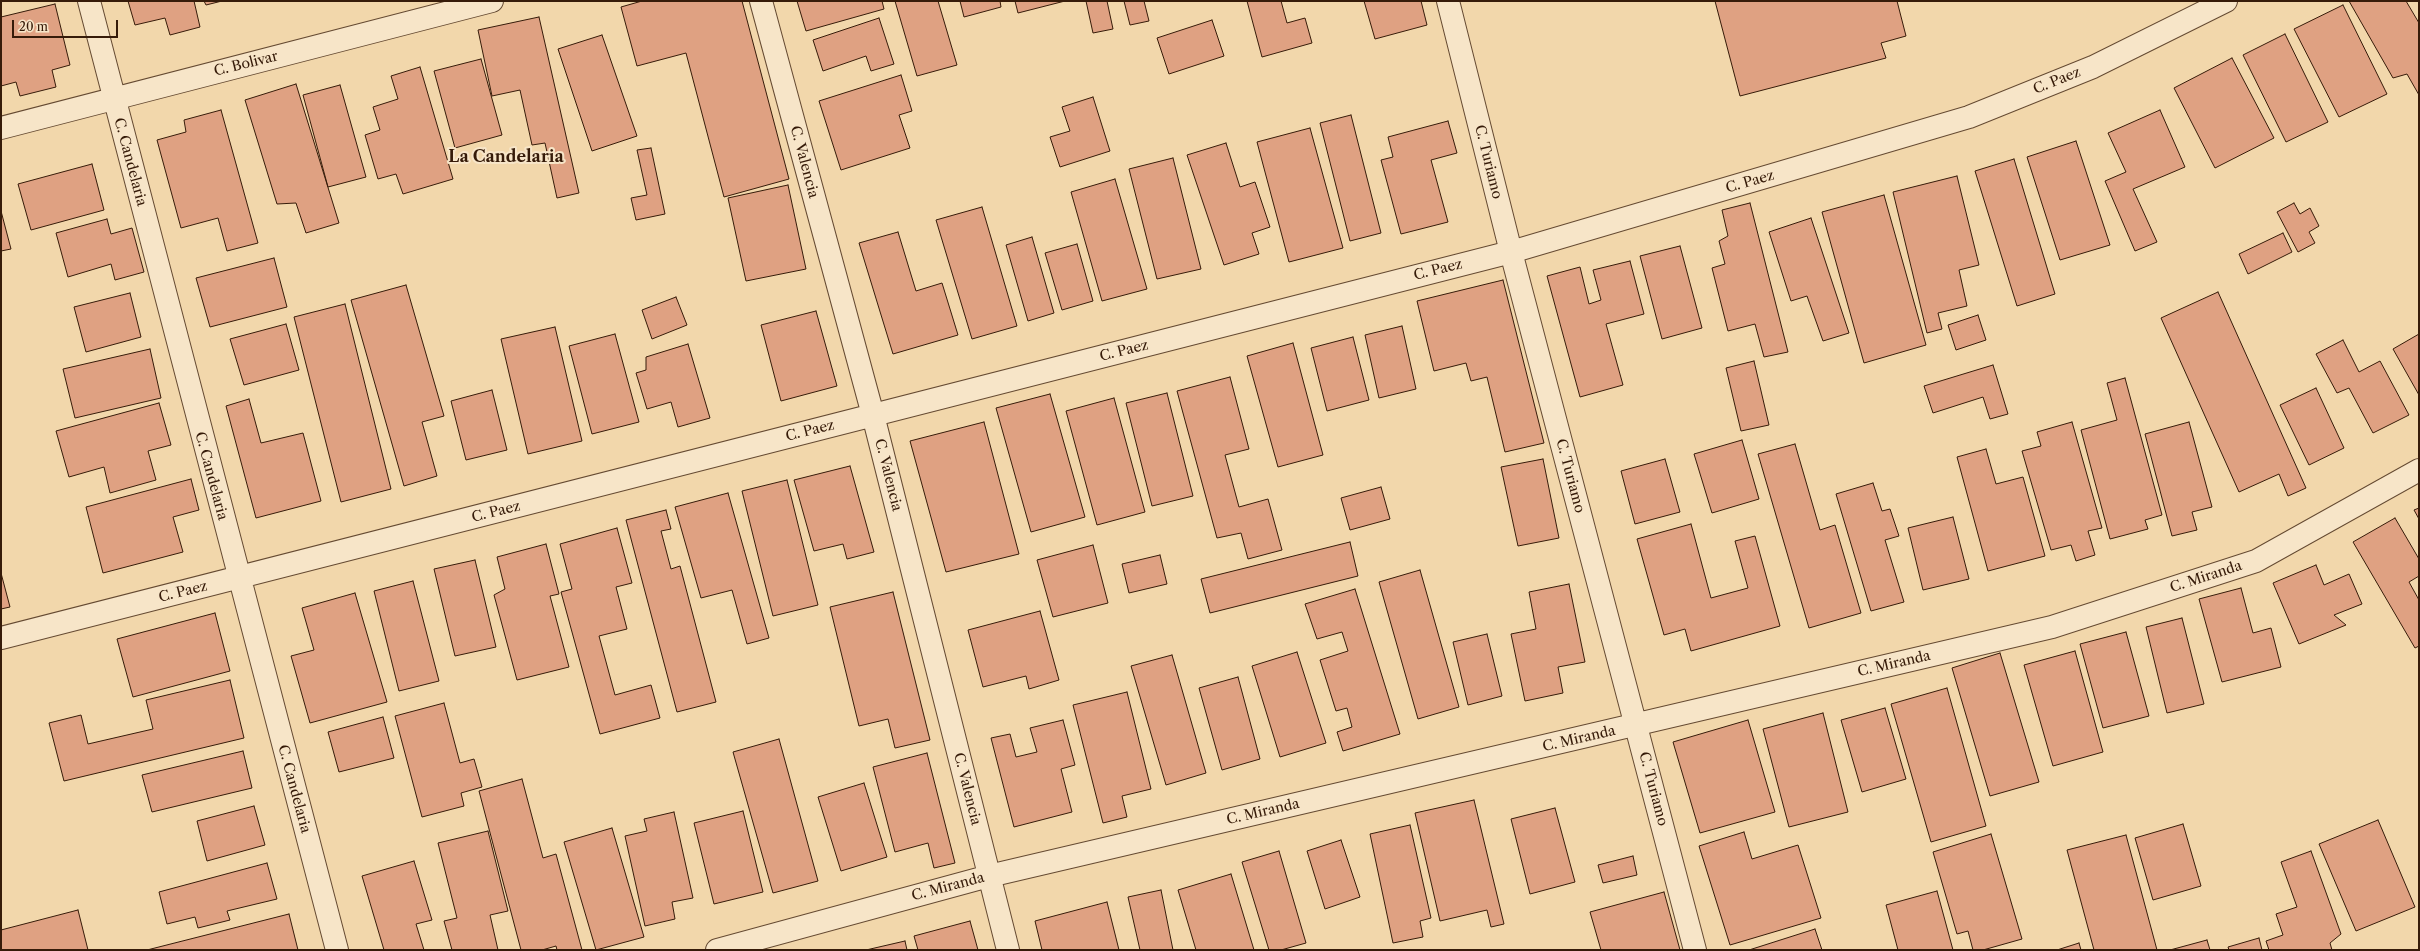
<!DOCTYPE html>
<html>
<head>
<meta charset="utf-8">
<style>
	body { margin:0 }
	#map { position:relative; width:2420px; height:951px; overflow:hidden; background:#f2d7ab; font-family:"Libre Caslon Text",serif }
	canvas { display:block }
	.frame { position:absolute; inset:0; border:2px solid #361b09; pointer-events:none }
	.scale { position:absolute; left:12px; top:20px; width:106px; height:18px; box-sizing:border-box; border:2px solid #361b09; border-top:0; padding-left:5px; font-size:12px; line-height:14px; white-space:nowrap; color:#361b09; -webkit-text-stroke:3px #f7e5c8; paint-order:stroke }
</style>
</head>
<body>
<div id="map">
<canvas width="2420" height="951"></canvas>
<div class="frame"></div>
<div class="scale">20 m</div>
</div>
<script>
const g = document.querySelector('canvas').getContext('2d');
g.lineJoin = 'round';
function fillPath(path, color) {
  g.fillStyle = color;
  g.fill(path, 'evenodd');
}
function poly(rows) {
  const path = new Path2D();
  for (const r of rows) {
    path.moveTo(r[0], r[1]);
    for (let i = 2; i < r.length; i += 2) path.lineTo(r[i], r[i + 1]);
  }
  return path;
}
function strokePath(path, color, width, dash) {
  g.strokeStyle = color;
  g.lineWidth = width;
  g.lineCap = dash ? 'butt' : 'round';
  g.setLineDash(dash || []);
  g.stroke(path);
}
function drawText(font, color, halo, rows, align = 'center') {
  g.font = font + ' "Libre Caslon Text",serif';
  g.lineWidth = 4;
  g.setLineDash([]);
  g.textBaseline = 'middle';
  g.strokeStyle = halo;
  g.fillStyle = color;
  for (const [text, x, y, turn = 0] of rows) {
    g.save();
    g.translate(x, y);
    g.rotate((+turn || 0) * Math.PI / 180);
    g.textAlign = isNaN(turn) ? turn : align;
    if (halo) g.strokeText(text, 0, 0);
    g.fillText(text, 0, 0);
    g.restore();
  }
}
const building = poly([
	[128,1,194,1,200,27,170,35,165,18,135,25,128,1],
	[204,1,222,1,206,5,204,1],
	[642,1,742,1,789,179,724,197,686,53,637,66,621,7,642,1],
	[797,1,882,1,884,9,806,31,797,1],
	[895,1,938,1,957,65,917,76,895,1],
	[960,1,1000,1,1001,7,964,17,960,1],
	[1015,1,1065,1,1018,13,1015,1],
	[1086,1,1107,1,1113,29,1093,33,1086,1],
	[1124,1,1144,1,1149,21,1130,25,1124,1],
	[1247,1,1281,1,1287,23,1305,18,1312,43,1262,57,1247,1],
	[1364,1,1421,1,1427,25,1375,39,1364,1],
	[1715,1,1897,1,1906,36,1881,43,1886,58,1740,96,1715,1],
	[2349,1,2406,1,2419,23,2419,95,2407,74,2393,78,2349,1],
	[55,4,70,65,52,70,56,87,20,96,16,82,1,86,1,17,55,4],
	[2343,5,2387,94,2339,117,2294,29,2343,5],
	[539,17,579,193,557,198,545,143,532,145,520,90,492,96,478,30,539,17],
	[879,18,894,64,871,71,866,56,823,71,813,40,879,18],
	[1212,20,1224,56,1169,74,1157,38,1212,20],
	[2285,34,2328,122,2286,142,2243,55,2285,34],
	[602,35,637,136,592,151,558,49,602,35],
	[2232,58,2274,138,2215,168,2174,88,2232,58],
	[481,59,502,135,455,148,434,71,481,59],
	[420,67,453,179,403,194,396,174,378,179,365,135,380,130,373,107,398,99,391,76,420,67],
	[901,75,912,111,899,115,910,148,841,170,819,101,901,75],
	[296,84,339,223,306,233,296,203,277,204,245,100,296,84],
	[340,85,366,177,328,187,303,95,340,85],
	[1093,97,1110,151,1060,167,1050,137,1070,131,1062,107,1093,97],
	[221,110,258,243,227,251,218,218,181,228,157,140,186,132,184,120,221,110],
	[2160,110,2185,167,2133,189,2157,242,2135,251,2105,181,2126,172,2108,133,2160,110],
	[1351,115,1381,233,1350,241,1320,123,1351,115],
	[1448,121,1457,153,1431,160,1448,222,1401,234,1381,160,1393,157,1388,137,1448,121],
	[1310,128,1343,248,1289,262,1257,142,1310,128],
	[2076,141,2110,245,2060,260,2027,157,2076,141],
	[1226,143,1240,187,1255,182,1270,227,1252,233,1259,254,1224,265,1187,155,1226,143],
	[651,148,665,214,636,220,631,198,647,195,637,150,651,148],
	[1173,158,1201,269,1157,279,1129,169,1173,158],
	[2014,159,2055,294,2017,306,1975,171,2014,159],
	[92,164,104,210,31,230,18,184,92,164],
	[1957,176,1979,265,1959,270,1967,306,1938,313,1942,329,1927,333,1893,192,1957,176],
	[1115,179,1147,289,1102,301,1071,192,1115,179],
	[788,185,806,269,746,281,728,198,788,185],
	[1884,195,1926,345,1864,363,1822,212,1884,195],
	[1750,203,1788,352,1764,357,1755,324,1728,331,1712,268,1725,264,1719,241,1728,236,1722,210,1750,203],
	[2294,203,2300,214,2310,208,2319,226,2309,232,2315,243,2298,252,2277,212,2294,203],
	[982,207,1017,326,972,339,936,220,982,207],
	[1,211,11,249,1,251,1,211],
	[1811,218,1849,333,1823,341,1807,296,1791,301,1769,232,1811,218],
	[107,219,111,234,132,228,144,272,115,280,111,264,68,277,56,233,107,219],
	[898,232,916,291,942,283,958,335,893,354,859,243,898,232],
	[2283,233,2292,252,2248,274,2239,254,2283,233],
	[1032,237,1054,313,1028,321,1006,245,1032,237],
	[1077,244,1093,301,1062,310,1045,253,1077,244],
	[1680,246,1702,328,1662,339,1640,256,1680,246],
	[274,258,287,307,210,327,196,278,274,258],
	[1630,261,1644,314,1606,324,1623,385,1580,397,1547,276,1580,267,1589,304,1601,300,1593,270,1630,261],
	[1503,280,1544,443,1505,452,1487,377,1471,381,1466,363,1434,371,1417,301,1503,280],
	[406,285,444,416,422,422,437,476,404,486,351,300,406,285],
	[2218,292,2306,488,2288,496,2279,474,2239,492,2161,318,2218,292],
	[130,293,141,337,86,352,74,307,130,293],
	[676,297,687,325,652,339,642,310,676,297],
	[345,304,391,489,341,502,294,317,345,304],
	[816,311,837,386,781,401,761,325,816,311],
	[1978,315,1986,340,1956,350,1948,325,1978,315],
	[286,324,299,370,244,385,230,339,286,324],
	[1402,326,1416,389,1379,398,1365,335,1402,326],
	[555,327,582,441,528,454,501,339,555,327],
	[615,334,639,422,592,434,569,346,615,334],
	[2419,334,2419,395,2393,349,2419,334],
	[1353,337,1369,400,1327,411,1311,348,1353,337],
	[2343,340,2359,372,2380,361,2409,415,2373,433,2349,388,2337,393,2316,354,2343,340],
	[1293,343,1323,455,1278,467,1247,356,1293,343],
	[688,344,710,418,678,427,671,402,647,409,636,373,646,370,646,357,688,344],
	[150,349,161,398,75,418,63,369,150,349],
	[1754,361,1769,425,1741,431,1726,368,1754,361],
	[1993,365,2008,414,1990,419,1983,397,1933,413,1924,386,1993,365],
	[1230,377,1249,449,1225,455,1239,507,1268,499,1282,550,1248,559,1241,533,1217,538,1177,391,1230,377],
	[2125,378,2162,515,2145,520,2148,529,2110,539,2081,430,2117,420,2107,383,2125,378],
	[2316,388,2344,448,2309,465,2280,405,2316,388],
	[492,390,507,450,466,460,451,401,492,390],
	[1167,393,1193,496,1152,506,1126,403,1167,393],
	[1050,394,1085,517,1031,532,996,408,1050,394],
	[1114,398,1145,512,1097,525,1066,411,1114,398],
	[249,399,261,443,303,433,321,501,256,518,226,406,249,399],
	[159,403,171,445,148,451,156,480,110,493,104,467,69,477,56,431,159,403],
	[984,422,1019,554,946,572,910,441,984,422],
	[2072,422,2102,528,2088,531,2095,555,2076,561,2071,545,2051,550,2022,451,2041,446,2037,432,2072,422],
	[2189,422,2212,507,2192,512,2197,530,2172,536,2145,434,2189,422],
	[1742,440,1759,499,1712,513,1694,454,1742,440],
	[1795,444,1820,530,1835,525,1861,613,1809,628,1758,454,1795,444],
	[1986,449,1996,484,2023,477,2045,556,1988,571,1957,457,1986,449],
	[1543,459,1559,538,1518,546,1501,467,1543,459],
	[1665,459,1680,512,1635,524,1621,471,1665,459],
	[850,466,874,552,847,559,843,544,814,551,794,480,850,466],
	[191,479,199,510,173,517,183,552,103,573,86,507,191,479],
	[787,480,818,605,773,616,742,491,787,480],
	[1873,483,1882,511,1890,509,1899,536,1885,540,1904,602,1871,611,1836,494,1873,483],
	[1381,487,1390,519,1350,530,1341,498,1381,487],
	[728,493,769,638,747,644,732,590,701,598,675,507,728,493],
	[2419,508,2419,519,2414,510,2419,508],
	[666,510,671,529,661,531,671,569,680,566,716,702,677,712,626,520,666,510],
	[1953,517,1969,579,1923,590,1908,528,1953,517],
	[2395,518,2419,559,2419,576,2409,582,2419,600,2419,646,2415,648,2353,542,2395,518],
	[1691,524,1711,598,1748,588,1735,541,1755,536,1780,626,1691,651,1685,629,1664,635,1637,539,1691,524],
	[617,528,632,583,616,587,627,629,599,636,615,695,651,685,660,718,600,734,561,592,572,589,560,544,617,528],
	[1350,542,1358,576,1210,613,1201,579,1350,542],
	[546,544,559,594,550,596,569,667,517,680,494,595,505,589,497,557,546,544],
	[1093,545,1108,603,1053,617,1037,560,1093,545],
	[1160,555,1167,584,1129,593,1122,564,1160,555],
	[475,560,496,647,455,656,434,569,475,560],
	[2316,565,2324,585,2349,574,2362,604,2334,615,2346,625,2299,644,2273,583,2316,565],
	[1420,570,1459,707,1418,719,1379,582,1420,570],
	[1,573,10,607,1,609,1,573],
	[413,581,439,681,399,691,374,591,413,581],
	[1569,584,1585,662,1558,667,1563,693,1525,701,1511,634,1536,629,1529,592,1569,584],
	[2241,588,2253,633,2271,628,2281,667,2222,682,2199,599,2241,588],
	[1355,589,1400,734,1343,751,1337,732,1352,727,1347,708,1336,711,1320,660,1348,651,1342,632,1317,639,1305,604,1355,589],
	[893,592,930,740,895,748,888,719,859,726,830,607,893,592],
	[355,593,387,702,310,723,291,656,314,650,302,608,355,593],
	[1040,611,1059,680,1029,689,1026,676,983,687,968,630,1040,611],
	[215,613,230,671,133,697,117,639,215,613],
	[2182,618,2204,704,2167,713,2146,627,2182,618],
	[2126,632,2149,716,2103,728,2080,644,2126,632],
	[1487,634,1502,696,1468,705,1453,642,1487,634],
	[2075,651,2103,752,2053,766,2024,665,2075,651],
	[1297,652,1326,743,1280,757,1252,666,1297,652],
	[2000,653,2039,782,1990,796,1952,668,2000,653],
	[1172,655,1206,773,1166,785,1131,666,1172,655],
	[1238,677,1260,759,1222,770,1199,688,1238,677],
	[230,680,244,738,64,781,49,723,81,715,88,744,153,729,146,700,230,680],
	[1947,688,1986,826,1931,842,1891,704,1947,688],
	[1127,692,1151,789,1122,796,1127,817,1103,823,1073,705,1127,692],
	[444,703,460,763,474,759,482,787,461,793,464,806,422,817,395,716,444,703],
	[1885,708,1906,779,1862,792,1841,720,1885,708],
	[1823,713,1848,812,1789,827,1763,729,1823,713],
	[383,717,394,758,339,772,328,732,383,717],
	[1063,720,1075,765,1061,769,1072,812,1014,827,991,738,1010,734,1016,757,1037,752,1030,728,1063,720],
	[1748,720,1775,812,1700,833,1673,742,1748,720],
	[779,739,818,881,773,893,733,752,779,739],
	[243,751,252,788,152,812,142,775,243,751],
	[927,753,955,863,934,868,928,843,895,852,873,767,927,753],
	[522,779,543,858,556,854,582,950,557,950,556,946,542,950,521,950,479,791,522,779],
	[864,783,887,857,841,871,818,797,864,783],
	[1474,800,1504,924,1491,927,1487,910,1440,921,1415,813,1474,800],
	[254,806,265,845,207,861,197,821,254,806],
	[1555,808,1575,882,1530,894,1511,819,1555,808],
	[743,811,763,892,714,904,694,823,743,811],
	[674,812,693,898,672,902,675,919,645,926,625,836,647,831,644,819,674,812],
	[2378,820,2415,907,2356,931,2319,844,2378,820],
	[2183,824,2201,886,2153,900,2135,838,2183,824],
	[1410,825,1431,918,1420,921,1423,937,1393,943,1370,834,1410,825],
	[612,828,644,937,596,950,564,842,612,828],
	[488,831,508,911,490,915,498,950,452,950,444,921,457,918,438,843,488,831],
	[1744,832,1752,859,1798,845,1821,918,1730,945,1699,846,1744,832],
	[1991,834,2022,939,1983,950,1973,950,1968,931,1957,934,1933,852,1991,834],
	[2126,835,2157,950,2094,950,2067,850,2126,835],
	[1341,840,1360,897,1325,909,1307,851,1341,840],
	[1279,851,1306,943,1281,950,1269,950,1242,862,1279,851],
	[2311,851,2341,934,2330,943,2332,950,2269,950,2266,941,2283,935,2276,914,2297,907,2281,862,2311,851],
	[1633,856,1637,875,1603,883,1598,865,1633,856],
	[414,861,432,920,416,924,424,950,384,950,362,876,414,861],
	[267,863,277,899,227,911,230,920,198,928,195,917,167,924,159,892,267,863],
	[1231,874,1254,950,1196,950,1178,890,1231,874],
	[1161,890,1173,950,1140,950,1128,897,1161,890],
	[1937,891,1953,950,1898,950,1886,905,1937,891],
	[1664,892,1680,950,1601,950,1590,912,1664,892],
	[1107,902,1119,950,1042,950,1035,921,1107,902],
	[78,910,88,950,1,950,1,930,78,910],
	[289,914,298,950,147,950,289,914],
	[970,921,978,950,918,950,914,936,970,921],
	[1815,929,1822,950,1749,950,1815,929],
	[2259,938,2262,950,2229,950,2228,947,2259,938],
	[2207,940,2210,950,2170,950,2207,940],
	[905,941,907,950,866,950,905,941],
	[2079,943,2081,950,2057,950,2079,943]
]);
const minor = poly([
	[89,1,337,950],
	[761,1,873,415,1008,950],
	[1448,1,1511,252,1695,950],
	[1,128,492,1],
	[1,638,1511,252,1969,117,2093,67,2226,1],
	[717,950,989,876,2052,627,2256,561,2419,470]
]);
const streetNames = [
	["C. Bolivar",246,64,-14],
	["C. Paez",2057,81,-22],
	["C. Candelaria",130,162,75],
	["C. Valencia",804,162,75],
	["C. Turiamo",1488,162,76],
	["C. Paez",1750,182,-16],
	["C. Paez",1438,270,-14],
	["C. Paez",1124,351,-14],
	["C. Paez",810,431,-14],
	["C. Valencia",888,475,76],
	["C. Candelaria",211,476,75],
	["C. Turiamo",1570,476,75],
	["C. Paez",496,512,-14],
	["C. Miranda",2206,577,-18],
	["C. Paez",183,592,-14],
	["C. Miranda",1894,664,-13],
	["C. Miranda",1579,739,-13],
	["C. Candelaria",294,789,75],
	["C. Valencia",967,789,76],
	["C. Turiamo",1653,789,75],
	["C. Miranda",1263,812,-13],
	["C. Miranda",948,887,-15]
];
const quarterNames = [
	["La Candelaria",506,157]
];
fillPath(building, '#dfa182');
strokePath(building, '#361b09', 1);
strokePath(minor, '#654a32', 24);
strokePath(minor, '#f7e5c8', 22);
drawText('14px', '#361b09', '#f7e5c8', streetNames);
drawText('bold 16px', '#361b09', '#f7e5c8', quarterNames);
</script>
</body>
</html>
